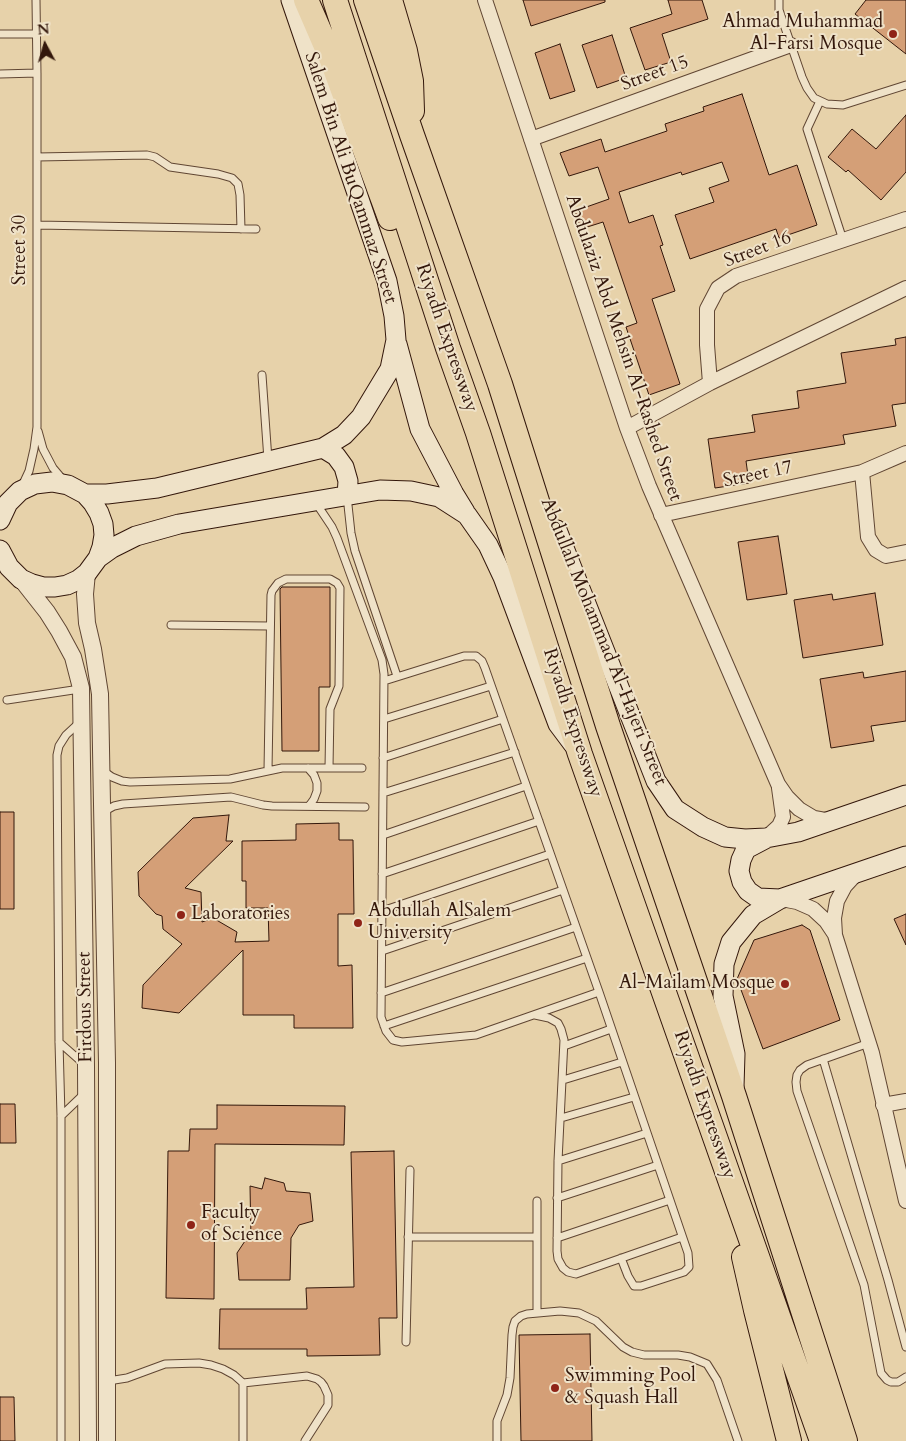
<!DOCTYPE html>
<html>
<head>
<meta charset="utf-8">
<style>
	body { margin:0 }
	#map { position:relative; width:906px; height:1441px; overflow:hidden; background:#e7d2aa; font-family:Cardo,serif }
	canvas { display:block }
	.north { position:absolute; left:20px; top:20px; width:50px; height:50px; -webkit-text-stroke:4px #efe2c8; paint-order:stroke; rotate:354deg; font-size:14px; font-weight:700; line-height:20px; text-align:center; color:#33170b }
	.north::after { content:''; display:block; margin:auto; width:18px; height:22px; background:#33170b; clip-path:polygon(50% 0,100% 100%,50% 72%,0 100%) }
</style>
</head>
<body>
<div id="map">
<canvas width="906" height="1441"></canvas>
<div class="north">N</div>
</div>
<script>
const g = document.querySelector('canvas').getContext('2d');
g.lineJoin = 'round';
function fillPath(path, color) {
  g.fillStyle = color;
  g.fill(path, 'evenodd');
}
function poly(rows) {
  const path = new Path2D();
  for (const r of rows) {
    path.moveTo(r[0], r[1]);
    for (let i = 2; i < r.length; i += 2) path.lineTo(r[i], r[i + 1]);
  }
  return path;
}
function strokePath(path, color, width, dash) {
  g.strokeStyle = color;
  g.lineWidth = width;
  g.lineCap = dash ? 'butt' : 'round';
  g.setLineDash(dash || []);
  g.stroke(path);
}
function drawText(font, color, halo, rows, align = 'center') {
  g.font = font + ' Cardo,serif';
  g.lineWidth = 4;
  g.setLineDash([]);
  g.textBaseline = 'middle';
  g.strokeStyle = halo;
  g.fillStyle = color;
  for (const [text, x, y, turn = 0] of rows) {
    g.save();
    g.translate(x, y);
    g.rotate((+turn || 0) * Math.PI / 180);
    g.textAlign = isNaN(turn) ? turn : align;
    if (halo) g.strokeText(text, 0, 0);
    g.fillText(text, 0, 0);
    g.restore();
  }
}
const building = poly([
	[523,0,605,0,605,2,531,26,523,0],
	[668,0,702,0,708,19,662,34,671,62,645,70,630,28,672,14,668,0],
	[866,0,906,0,906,54,855,14,866,0],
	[612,35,626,78,597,88,582,45,612,35],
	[560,44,575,91,550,99,535,53,560,44],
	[742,94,769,175,797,165,817,225,779,238,776,229,690,259,675,215,714,202,709,188,729,181,722,162,682,175,681,172,619,192,629,223,653,215,663,245,660,246,675,291,652,299,680,384,649,395,626,327,637,323,603,222,581,229,575,211,609,199,598,167,569,176,560,153,601,139,605,152,667,131,665,124,704,111,703,107,742,94],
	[906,115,906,172,881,200,848,170,846,172,828,157,852,129,876,149,906,115],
	[906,337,906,403,892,405,896,426,843,435,845,444,746,461,749,483,715,488,708,439,755,432,752,415,799,408,797,391,846,383,841,353,896,345,895,339,906,337],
	[778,536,787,594,747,600,738,542,778,536],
	[282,587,330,587,330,687,319,687,319,751,282,751,280,589,282,587],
	[875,593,883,645,803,658,794,600,832,594,833,600,875,593],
	[906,671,906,721,871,726,874,741,831,748,820,679,863,672,864,678,906,671],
	[0,812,14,812,14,909,0,909,0,812],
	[229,815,226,841,233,841,185,888,201,892,202,922,213,918,237,932,235,942,269,941,268,908,246,908,246,881,242,881,242,841,296,840,296,824,339,823,339,840,353,840,354,914,338,914,338,966,352,965,353,1028,294,1028,294,1015,243,1015,243,950,179,1013,142,1008,143,985,182,944,163,929,162,916,156,914,139,896,138,872,193,818,229,815],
	[906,914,906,945,894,919,906,914],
	[802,925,810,930,840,1020,763,1049,737,979,754,940,802,925],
	[0,1104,15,1104,16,1143,0,1143,0,1104],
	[217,1105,345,1106,344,1145,215,1144,214,1299,166,1298,168,1151,189,1151,190,1129,217,1129,217,1105],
	[394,1151,397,1318,379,1318,380,1355,307,1356,307,1349,219,1349,220,1309,307,1309,306,1288,354,1287,351,1152,394,1151],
	[265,1178,284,1183,286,1191,310,1193,313,1221,299,1225,291,1238,290,1280,239,1280,237,1253,245,1241,251,1240,250,1186,262,1189,265,1178],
	[590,1334,592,1441,521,1441,519,1335,590,1334],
	[0,1397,14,1397,15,1441,0,1441,0,1397]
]);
const service = poly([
	[779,0,779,10,802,77,807,88,814,98,827,104,843,105,906,85],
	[0,34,36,34],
	[0,74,37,73,36,0],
	[820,101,807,129,843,240],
	[37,157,147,155,155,157,170,167,218,174,232,178,238,184,240,195,241,229],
	[37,225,256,229],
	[262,375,268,460],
	[38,431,43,449,53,468,64,481],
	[22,486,29,471,34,449,37,427,37,73],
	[347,496,351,533,355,551,397,676],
	[316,503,332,527,337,538,382,660,384,674,381,1017,386,1031,393,1040,402,1042,476,1035,599,992],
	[171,625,270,626],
	[384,681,464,656,476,656,482,661,485,668,599,992,688,1253,689,1267,684,1272,641,1286,634,1286,628,1276,621,1258],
	[7,700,80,689],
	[384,719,491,686],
	[383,758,503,719],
	[308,768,314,775,317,783,317,791,314,799,309,806],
	[102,770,112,777,122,781,130,782,230,779,282,768,362,768],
	[268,770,271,595,272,591,278,583,286,579,330,579,337,583,340,588,339,686,330,709,329,768],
	[383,793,515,752],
	[103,812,114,806,123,804,231,797,263,805,272,806,365,807],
	[383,835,526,786],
	[382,874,539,821],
	[382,911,550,854],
	[382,951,563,890],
	[381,993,576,927],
	[535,1015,549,1018,558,1023,561,1029,564,1040,558,1161,557,1251,558,1259,563,1268,568,1272,576,1274,682,1237],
	[384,1026,587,958],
	[59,1042,85,1065],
	[869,1043,807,1065,800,1070,797,1075,796,1082,797,1091,864,1285,881,1373,887,1380,891,1382,898,1382,906,1377],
	[564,1046,611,1029],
	[823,1059,888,1280,906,1347],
	[563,1080,622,1062],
	[61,1116,84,1094],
	[561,1118,634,1097],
	[558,1161,647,1133],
	[557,1198,658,1165],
	[408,1237,537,1237],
	[557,1238,670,1200],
	[537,1313,537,1201],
	[406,1342,410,1170],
	[108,1381,127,1378,165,1364,199,1363,211,1365,223,1369,234,1375,243,1383,243,1441],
	[243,1383,307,1376,317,1379,321,1382,324,1386,328,1395,328,1405,305,1441],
	[61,1441,61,1116,59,1042,57,755,59,746,66,735,80,722],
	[497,1441,497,1421,507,1395,510,1378,512,1335,513,1327,515,1321,521,1316,527,1314,560,1311,579,1313,596,1321,623,1347,632,1352,644,1355,678,1355,690,1357,707,1364,717,1380,738,1441]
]);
const minor = poly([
	[485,0,627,428,649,486,778,784,787,797,799,809,814,818,831,821],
	[531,139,791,45],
	[710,383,707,345,707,309,718,288,736,276,906,219],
	[627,428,710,383,906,288],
	[862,472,868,537,876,550,886,556,906,552],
	[661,515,862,472,906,453],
	[766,838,779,826,783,817,779,788],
	[857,873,845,886,837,901,834,918,835,935,872,1053,906,1201],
	[781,899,797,902,813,909,826,921,834,933],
	[883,1105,906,1101]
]);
const tertiary = poly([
	[87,573,85,594,87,623,93,649,100,694,102,804,107,1063,107,1441],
	[21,579,47,612,59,631,73,657,81,688,86,1066,88,1441]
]);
const secondary = poly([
	[397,344,420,429,454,494,465,512],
	[323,448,336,456,344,467,348,481,347,496],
	[85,494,107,494,157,488,323,448,344,435,361,417,390,369,396,340,394,316,387,281,291,0],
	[0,520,8,503,20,491,35,484,52,482,68,485,85,494,93,503,99,513,103,524,104,535,102,547,98,558,87,573,78,580,67,585,55,587,43,587,32,584,21,579,9,567,0,550],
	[557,530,656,781,675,809,703,827,725,837,745,839,766,838,798,832,906,795],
	[98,558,112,548,136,536,179,524,380,490,411,491,439,497,467,515,488,545,503,577,558,724,573,744],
	[765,839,746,849,741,860,739,871,742,882,748,891,758,898,780,899],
	[734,1087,735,1054,723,996,724,964,731,942,753,915,780,899,906,856]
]);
const motorway = poly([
	[306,0,332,60,390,218],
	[335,0,448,348,478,433,580,754,822,1441],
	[366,0,412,135,500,384,608,726,734,1096,845,1441],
	[390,0,405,51,411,81,412,111],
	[744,1257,756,1310,789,1441]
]);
const markers = [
	[893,34,5,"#8f2418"],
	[181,915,5,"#8f2418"],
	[358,923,5,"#8f2418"],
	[785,984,5,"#8f2418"],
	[191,1225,5,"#8f2418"],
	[555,1388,5,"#8f2418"]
];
const poiNames = [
	["Ahmad Muhammad",883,23,"right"],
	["Al-Farsi Mosque",883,45,"right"],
	["Abdullah AlSalem",368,912],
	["University",368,934],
	["Laboratories",191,915],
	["Al-Mailam Mosque",775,984,"right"],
	["Faculty",201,1214],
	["of Science",201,1236],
	["Swimming Pool",565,1377],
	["& Squash Hall",565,1399]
];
const streetNames = [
	["Street 15",655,74,-20],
	["Salem Bin Ali BuQammaz Street",350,178,72],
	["Street 30",21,250,-90],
	["Street 16",758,250,-21],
	["Riyadh Expressway",446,338,71],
	["Abdulaziz Abd Mehsin Al-Rashed Street",623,348,71],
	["Street 17",758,475,-12],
	["Abdullah Mohammad Al-Hajeri Street",603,642,68],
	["Riyadh Expressway",572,723,72],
	["Firdous Street",86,1007,-91],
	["Riyadh Expressway",704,1105,71]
];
fillPath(building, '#d49f77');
strokePath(building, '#33170b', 1);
strokePath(service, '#604633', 9);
strokePath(minor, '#604633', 16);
strokePath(tertiary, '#604633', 18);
strokePath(secondary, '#33170b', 21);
strokePath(motorway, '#33170b', 26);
strokePath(service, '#efe2c8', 7);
strokePath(minor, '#efe2c8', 14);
strokePath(tertiary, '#efe2c8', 16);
strokePath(secondary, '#efe2c8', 19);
strokePath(motorway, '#e7d2aa', 24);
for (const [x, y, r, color] of markers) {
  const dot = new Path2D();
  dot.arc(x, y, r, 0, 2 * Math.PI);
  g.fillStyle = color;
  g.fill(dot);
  strokePath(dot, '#efe2c8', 2);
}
drawText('19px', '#33170b', '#efe2c8', poiNames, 'left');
drawText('19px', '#33170b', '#efe2c8', streetNames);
</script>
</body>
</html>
